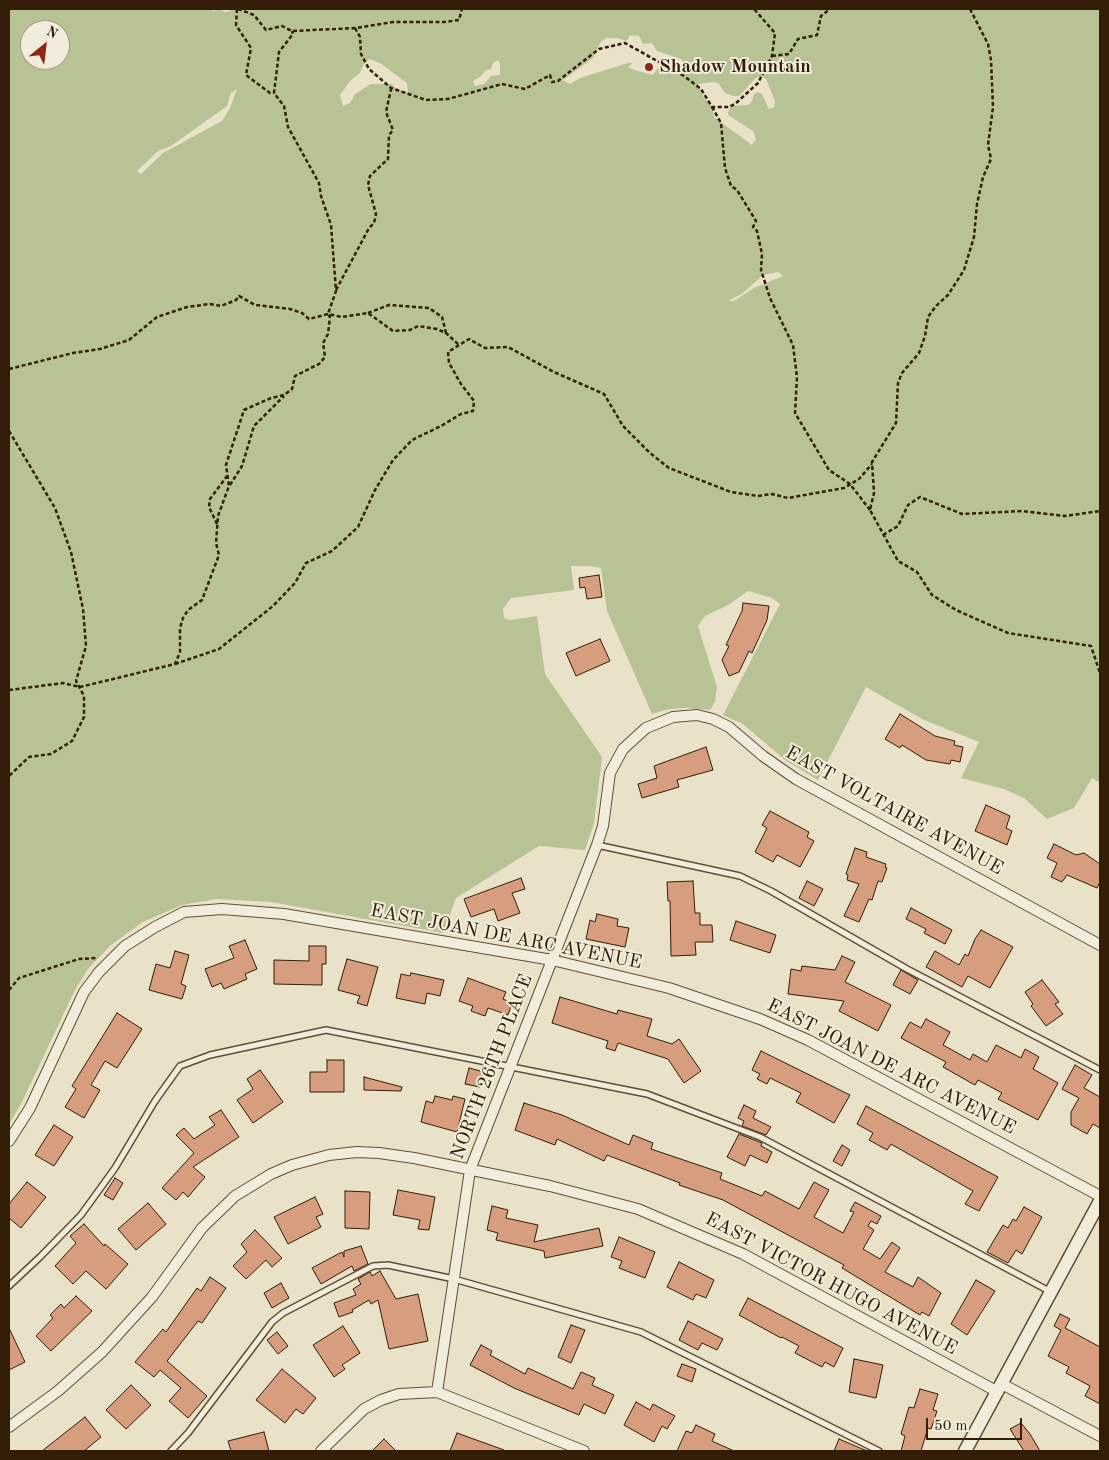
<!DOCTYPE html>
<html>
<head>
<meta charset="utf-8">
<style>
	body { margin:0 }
	#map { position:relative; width:1109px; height:1460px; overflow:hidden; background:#e9e2c8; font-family:"Old Standard TT",serif }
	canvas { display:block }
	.frame { position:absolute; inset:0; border:10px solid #321e06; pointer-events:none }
	.north { position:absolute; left:20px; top:20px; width:50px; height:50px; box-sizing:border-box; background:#f1ecdb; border:1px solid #a59a86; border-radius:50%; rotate:29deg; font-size:14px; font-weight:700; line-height:20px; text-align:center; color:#321e06 }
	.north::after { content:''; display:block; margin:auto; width:18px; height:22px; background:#8f2418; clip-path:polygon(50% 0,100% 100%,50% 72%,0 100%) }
	.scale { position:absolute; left:926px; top:1418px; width:96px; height:22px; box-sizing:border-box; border:2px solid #321e06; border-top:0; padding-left:6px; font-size:15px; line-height:18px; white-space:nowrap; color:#321e06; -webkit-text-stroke:4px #f1ecdb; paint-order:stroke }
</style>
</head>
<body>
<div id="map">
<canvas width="1109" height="1460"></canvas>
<div class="frame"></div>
<div class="north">N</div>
<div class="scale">50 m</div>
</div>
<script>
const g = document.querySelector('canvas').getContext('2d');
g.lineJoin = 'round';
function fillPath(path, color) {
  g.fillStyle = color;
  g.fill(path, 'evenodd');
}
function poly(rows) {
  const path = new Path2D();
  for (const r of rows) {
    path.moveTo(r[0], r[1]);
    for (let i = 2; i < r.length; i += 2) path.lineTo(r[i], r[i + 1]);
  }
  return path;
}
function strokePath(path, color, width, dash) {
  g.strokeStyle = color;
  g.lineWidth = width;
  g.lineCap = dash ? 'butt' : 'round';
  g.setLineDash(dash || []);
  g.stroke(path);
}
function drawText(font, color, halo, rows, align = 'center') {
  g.font = font + ' "Old Standard TT",serif';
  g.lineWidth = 4;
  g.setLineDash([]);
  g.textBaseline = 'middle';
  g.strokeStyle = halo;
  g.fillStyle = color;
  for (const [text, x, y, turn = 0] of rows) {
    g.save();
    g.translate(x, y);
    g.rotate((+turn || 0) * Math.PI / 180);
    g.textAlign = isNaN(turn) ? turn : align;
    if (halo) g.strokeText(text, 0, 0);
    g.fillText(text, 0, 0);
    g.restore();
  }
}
const green = poly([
	[9,9,212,9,212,11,221,9,225,12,230,11,229,9,1100,9,1100,783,1092,778,1074,808,1047,819,1024,798,1004,789,961,778,979,742,924,720,866,687,818,780,785,760,743,724,723,715,780,604,772,598,748,591,728,605,705,616,698,626,717,687,715,702,710,710,688,708,669,709,652,714,607,611,601,568,590,566,571,566,574,590,511,598,503,609,504,618,510,620,537,616,545,674,602,757,594,823,585,850,539,846,456,898,443,933,271,902,216,899,182,905,143,922,111,945,88,969,75,990,21,1104,9,1124],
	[30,30,60,30,60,60,30,60],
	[630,35,639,36,643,44,652,43,657,51,681,59,688,66,685,71,677,70,667,64,661,64,653,75,634,70,628,67,633,63,628,63,580,78,570,84,563,80,593,58,600,43,606,38,617,38,627,41],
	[369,59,380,63,407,83,408,92,396,89,392,84,371,84,355,94,350,103,343,106,340,95,350,81,360,73,363,65],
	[498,60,500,64,500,75,491,76,484,84,475,86,473,81,480,77,485,71,491,69,493,63],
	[762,76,766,79,775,101,774,107,769,109,762,94,758,92,754,94,752,101,748,105,731,106,728,112,728,115,753,131,756,139,752,145,714,117,712,106,704,98,698,84,713,82,719,84,725,93,733,96,739,96,756,78],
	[237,89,230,108,222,121,163,153,141,174,137,171,158,151,171,146,227,106,231,93],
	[778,272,783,276,754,288,734,301,728,301,743,293,763,275]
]);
const building = poly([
	[599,575,602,597,587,599,585,587,580,588,579,578,599,575],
	[743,603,769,606,767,620,752,653,749,651,739,672,729,676,722,660,729,646,726,645,742,611,743,603],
	[600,639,610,661,576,676,566,653,600,639],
	[900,714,935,736,955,741,954,745,963,747,960,762,951,760,950,764,926,760,902,745,900,748,885,739,900,714],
	[706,747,713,770,677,780,679,787,642,798,638,784,657,778,654,766,706,747],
	[986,805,1010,816,1006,828,1012,831,1007,845,975,831,986,805],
	[770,811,809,832,807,837,814,841,800,867,777,855,773,862,755,852,767,828,762,825,770,811],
	[1054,844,1076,855,1084,853,1100,864,1100,882,1097,888,1067,875,1062,882,1051,877,1057,863,1047,858,1054,844],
	[855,848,867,852,866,857,886,864,885,867,887,868,882,882,878,881,872,900,869,899,859,922,844,916,859,884,847,880,848,875,846,874,855,848],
	[521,878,525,889,512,893,520,913,498,921,494,909,471,917,464,899,521,878],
	[693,881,695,913,700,913,700,925,712,925,713,942,695,942,696,955,671,956,670,901,668,901,667,882,693,881],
	[807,881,823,889,814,906,799,898,807,881],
	[911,908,952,930,945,944,924,933,926,929,906,919,911,908],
	[597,914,618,919,617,926,629,928,625,947,586,939,590,920,595,922,597,914],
	[736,921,776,935,770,953,730,940,736,921],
	[981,930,1013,947,990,988,968,976,962,987,926,967,935,951,959,965,965,954,968,956,975,939,981,930],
	[245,940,257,969,245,974,247,979,224,989,221,983,212,987,205,969,234,958,229,946,245,940],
	[309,946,326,946,326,964,322,964,322,985,274,984,274,960,309,961,309,946],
	[175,951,189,955,181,984,186,986,182,999,149,990,156,964,170,968,175,951],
	[842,956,855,962,845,982,891,1005,878,1031,839,1011,844,1001,788,994,791,969,801,971,802,966,835,970,842,956],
	[347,959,378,967,367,1006,357,1003,360,996,338,990,347,959],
	[901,970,918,980,910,994,893,985,901,970],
	[411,973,444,980,440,996,427,993,425,1004,396,998,401,974,410,976,411,973],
	[468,978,506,992,503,999,512,1003,508,1015,488,1008,485,1016,471,1011,473,1006,459,1001,468,978],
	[1042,980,1059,1002,1055,1004,1063,1014,1046,1026,1031,1006,1033,1004,1025,992,1042,980],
	[560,997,617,1014,618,1010,652,1019,647,1036,672,1044,679,1039,701,1071,684,1083,668,1059,618,1043,615,1051,606,1048,608,1041,552,1023,560,997],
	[117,1013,142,1029,117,1068,105,1061,91,1085,100,1090,84,1118,65,1107,76,1089,72,1086,117,1013],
	[926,1019,950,1032,943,1045,970,1060,973,1054,987,1062,996,1045,1021,1058,1025,1049,1039,1057,1033,1069,1058,1083,1038,1120,998,1099,1002,1093,978,1080,975,1085,943,1067,946,1062,901,1038,910,1022,921,1028,926,1019],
	[761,1051,850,1095,834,1123,796,1102,801,1093,770,1078,767,1084,757,1079,760,1074,752,1070,761,1051],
	[327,1060,344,1060,344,1092,310,1092,310,1072,327,1072,327,1060],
	[1075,1065,1092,1075,1084,1088,1100,1097,1100,1128,1093,1124,1087,1134,1071,1125,1071,1112,1079,1098,1062,1089,1075,1065],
	[469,1068,484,1072,480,1087,465,1084,469,1068],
	[260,1070,283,1102,253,1123,237,1100,253,1089,247,1079,260,1070],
	[364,1077,402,1087,401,1091,364,1090,364,1077],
	[435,1096,452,1100,453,1096,465,1099,457,1132,421,1122,426,1101,433,1103,435,1096],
	[524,1103,562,1115,629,1145,633,1135,653,1143,651,1149,722,1173,720,1179,762,1196,765,1191,799,1209,814,1182,829,1190,814,1217,843,1233,854,1212,850,1211,855,1202,881,1216,877,1224,871,1221,868,1226,874,1230,863,1249,880,1259,892,1242,900,1248,885,1272,913,1287,918,1277,941,1293,929,1316,922,1312,920,1315,842,1268,844,1265,723,1200,679,1185,680,1183,607,1155,604,1161,557,1139,555,1145,515,1130,524,1103],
	[744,1105,756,1111,753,1118,771,1127,766,1135,742,1126,744,1121,738,1118,744,1105],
	[866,1106,998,1177,979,1211,965,1204,973,1191,891,1144,887,1150,869,1140,873,1133,857,1124,866,1106],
	[221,1110,239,1137,193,1167,205,1177,188,1197,183,1192,176,1200,162,1188,194,1153,176,1135,184,1128,194,1139,215,1125,209,1117,221,1110],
	[54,1125,73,1137,54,1166,35,1155,54,1125],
	[739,1134,762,1143,761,1146,772,1152,767,1163,750,1155,745,1166,727,1157,739,1134],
	[842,1145,850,1150,842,1166,833,1161,842,1145],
	[115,1178,123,1183,113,1200,104,1195,115,1178],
	[27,1182,46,1197,21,1228,9,1218,9,1204,27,1182],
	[398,1190,435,1197,429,1230,418,1229,420,1220,393,1215,398,1190],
	[345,1191,370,1192,369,1229,345,1228,345,1191],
	[315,1197,323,1214,316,1217,321,1227,288,1244,274,1217,315,1197],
	[148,1203,166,1224,136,1250,118,1229,148,1203],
	[492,1206,508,1210,506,1218,538,1225,534,1242,599,1228,603,1246,545,1258,544,1251,496,1240,498,1233,487,1230,492,1206],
	[1024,1207,1042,1217,1022,1254,1016,1250,1008,1263,987,1252,1003,1225,1008,1228,1013,1219,1016,1221,1024,1207],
	[84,1224,104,1246,105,1244,128,1264,106,1289,86,1271,73,1284,55,1266,76,1243,70,1236,84,1224],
	[255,1230,282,1258,272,1267,266,1260,246,1279,233,1266,247,1252,241,1244,255,1230],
	[619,1237,655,1252,645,1278,619,1268,622,1261,611,1257,619,1237],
	[361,1246,368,1264,354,1271,352,1266,321,1284,312,1268,342,1252,344,1257,344,1251,361,1246],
	[679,1262,714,1280,706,1298,696,1294,693,1300,667,1287,679,1262],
	[380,1271,396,1299,418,1294,428,1341,389,1349,378,1300,371,1304,369,1300,352,1310,353,1312,339,1317,334,1303,356,1295,353,1289,361,1284,358,1279,370,1272,372,1276,380,1271],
	[210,1277,226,1288,202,1323,198,1321,167,1361,207,1396,188,1418,169,1401,181,1388,160,1370,154,1377,135,1362,163,1329,166,1332,197,1288,201,1291,210,1277],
	[976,1280,995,1291,967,1335,951,1324,976,1280],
	[281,1283,289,1298,272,1308,264,1293,281,1283],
	[76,1296,92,1311,51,1351,36,1336,53,1318,50,1315,61,1304,64,1308,76,1296],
	[748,1298,843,1348,834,1367,825,1362,822,1367,795,1353,799,1346,782,1337,781,1338,739,1315,748,1298],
	[1060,1314,1070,1319,1065,1328,1100,1347,1100,1404,1085,1396,1090,1386,1066,1373,1069,1367,1048,1356,1061,1330,1054,1326,1060,1314],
	[688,1321,723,1339,717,1350,702,1343,698,1350,679,1340,688,1321],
	[571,1325,585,1330,571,1363,558,1357,571,1325],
	[343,1326,360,1353,342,1365,345,1369,334,1377,313,1345,343,1326],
	[9,1328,25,1362,9,1370,9,1328],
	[277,1332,288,1346,278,1354,267,1340,277,1332],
	[481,1345,492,1351,490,1355,525,1374,528,1368,573,1389,581,1372,595,1378,592,1385,614,1395,605,1414,584,1404,579,1415,514,1388,470,1365,481,1345],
	[854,1359,883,1365,876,1398,849,1392,854,1359],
	[682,1364,696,1369,692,1382,677,1376,682,1364],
	[282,1369,316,1398,303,1414,296,1409,285,1423,256,1400,282,1369],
	[131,1385,151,1405,126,1429,106,1410,131,1385],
	[920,1389,938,1394,933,1410,937,1411,931,1429,928,1428,921,1451,901,1451,905,1436,901,1434,909,1407,914,1408,920,1389],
	[636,1402,650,1410,653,1404,675,1416,667,1429,662,1426,654,1442,624,1425,636,1402],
	[85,1417,101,1437,84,1451,42,1451,85,1417],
	[1021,1423,1030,1434,1040,1451,1024,1451,1010,1429,1021,1423],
	[696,1425,715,1434,712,1441,734,1451,677,1451,686,1431,692,1433,696,1425],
	[264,1432,269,1451,231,1451,228,1441,264,1432],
	[457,1433,504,1450,503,1451,450,1451,457,1433],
	[384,1439,396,1451,372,1451,384,1439],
	[839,1439,867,1451,834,1451,839,1439]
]);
const path = poly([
	[237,9,236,25,251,48,246,75,270,93,274,93],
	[238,9,254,15,266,30,282,26,292,31,356,28,393,22,444,22,459,20,462,9],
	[970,9,988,44,991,60,993,107,988,145,991,159,983,177,977,204,974,237,964,270,948,295,936,306,928,317,925,336,919,353,902,373,898,383,896,423,872,462,874,493,870,510,898,561,917,572,932,595,956,610,1008,633,1091,646,1100,673],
	[355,28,360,37,361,54,369,69,391,88,426,100,448,99,502,84,525,89,550,75,552,82,558,81,599,49,625,43,684,76,701,89,712,107,729,107,735,104,758,83,772,56,775,33,754,9],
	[772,56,789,54,798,39,817,35,821,16,830,9],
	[712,107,721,123,725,168,731,186,737,190,756,221,753,227,757,231,762,254,761,270,770,298,793,345,797,377,795,413,829,470,850,484,870,510],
	[336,290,369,228,374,223,376,214,368,185,370,176,388,159,389,135,393,130,386,112,391,89],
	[368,313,389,305,429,308,442,317,446,333],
	[9,369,73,353,100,349,129,340,157,317,187,307,210,304,221,306,236,300,239,296,255,305,290,309,302,313,309,319,328,314,342,317,368,313,393,331,410,330,418,326,437,329,446,333,459,345],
	[9,431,55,508,71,552,83,609,86,646,76,681,84,696,84,717,72,741,51,754,29,757,9,776],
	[230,485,242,466,254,426,284,396],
	[217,524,209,507,210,499,227,476],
	[883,535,898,526,908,505,920,497,962,514,1022,511,1065,516,1100,511],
	[175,664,219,649,273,606,295,583,306,563,332,551,358,527,375,490,393,460,412,440,441,426,461,414,473,411,474,401,461,384,449,363,448,352,469,339,485,348,508,347,554,372,604,394,623,426,650,453,669,468,731,492,758,496,772,494,788,498,844,488,859,479,872,464],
	[9,690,63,683,80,687,175,664,180,652,180,628,183,618,188,610,202,600,219,555,216,543,218,516,229,486,226,465,244,410,271,398,284,395,292,389,295,376,319,364,325,357,323,343,328,334,330,317,328,314,336,291,331,225,321,196,319,183,288,127,284,106,274,93,279,52,293,34,292,31],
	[9,990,19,978,79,959,96,958]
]);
const service = poly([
	[597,845,740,876,771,891,907,969,1100,1070],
	[9,1286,40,1257,81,1215,115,1168,155,1101,180,1066,210,1055,326,1030,647,1094,760,1137,1051,1292],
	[171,1451,188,1433,272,1322,283,1313,373,1266,388,1265,454,1279,641,1332,879,1451]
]);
const minor = poly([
	[9,1141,30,1108,84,992,99,972,125,946,155,927,184,912,222,909,284,914,552,960,669,988,760,1019,808,1040,1100,1196],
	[1002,1384,1100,1436],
	[437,1392,584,1451],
	[9,1427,58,1391,102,1352,152,1297,202,1228,235,1196,271,1174,292,1165,329,1155,357,1152,379,1153,414,1158,550,1186,638,1209,743,1254,998,1392],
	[321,1451,364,1409,381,1400,399,1394,437,1392,470,1170,597,845,603,826,610,773,623,749,646,728,673,717,697,715,713,719,729,727,763,756,796,779,1100,945]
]);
const tertiary = poly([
	[965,1451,1100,1201]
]);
const markers = [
	[649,67,5,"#8f2418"]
];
const poiNames = [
	["Shadow Mountain",659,67]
];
const streetNames = [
	["EAST VOLTAIRE AVENUE",894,811,29],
	["EAST JOAN DE ARC AVENUE",506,937,11],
	["NORTH 26TH PLACE",492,1067,-69],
	["EAST JOAN DE ARC AVENUE",891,1067,27],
	["EAST VICTOR HUGO AVENUE",831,1284,28]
];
fillPath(green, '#b8c395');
fillPath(building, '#d69d7f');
strokePath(building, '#321e06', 1);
strokePath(service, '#604f36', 8);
strokePath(minor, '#604f36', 12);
strokePath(tertiary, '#604f36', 15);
strokePath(path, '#321e06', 2.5, [4, 2.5]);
strokePath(service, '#f1ecdb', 5);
strokePath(minor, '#f1ecdb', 10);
strokePath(tertiary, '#f1ecdb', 12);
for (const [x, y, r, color] of markers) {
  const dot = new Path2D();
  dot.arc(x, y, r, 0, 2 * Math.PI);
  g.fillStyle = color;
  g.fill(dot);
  strokePath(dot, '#f1ecdb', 2);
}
drawText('bold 19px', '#321e06', '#f1ecdb', poiNames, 'left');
drawText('19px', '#321e06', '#f1ecdb', streetNames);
</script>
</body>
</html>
